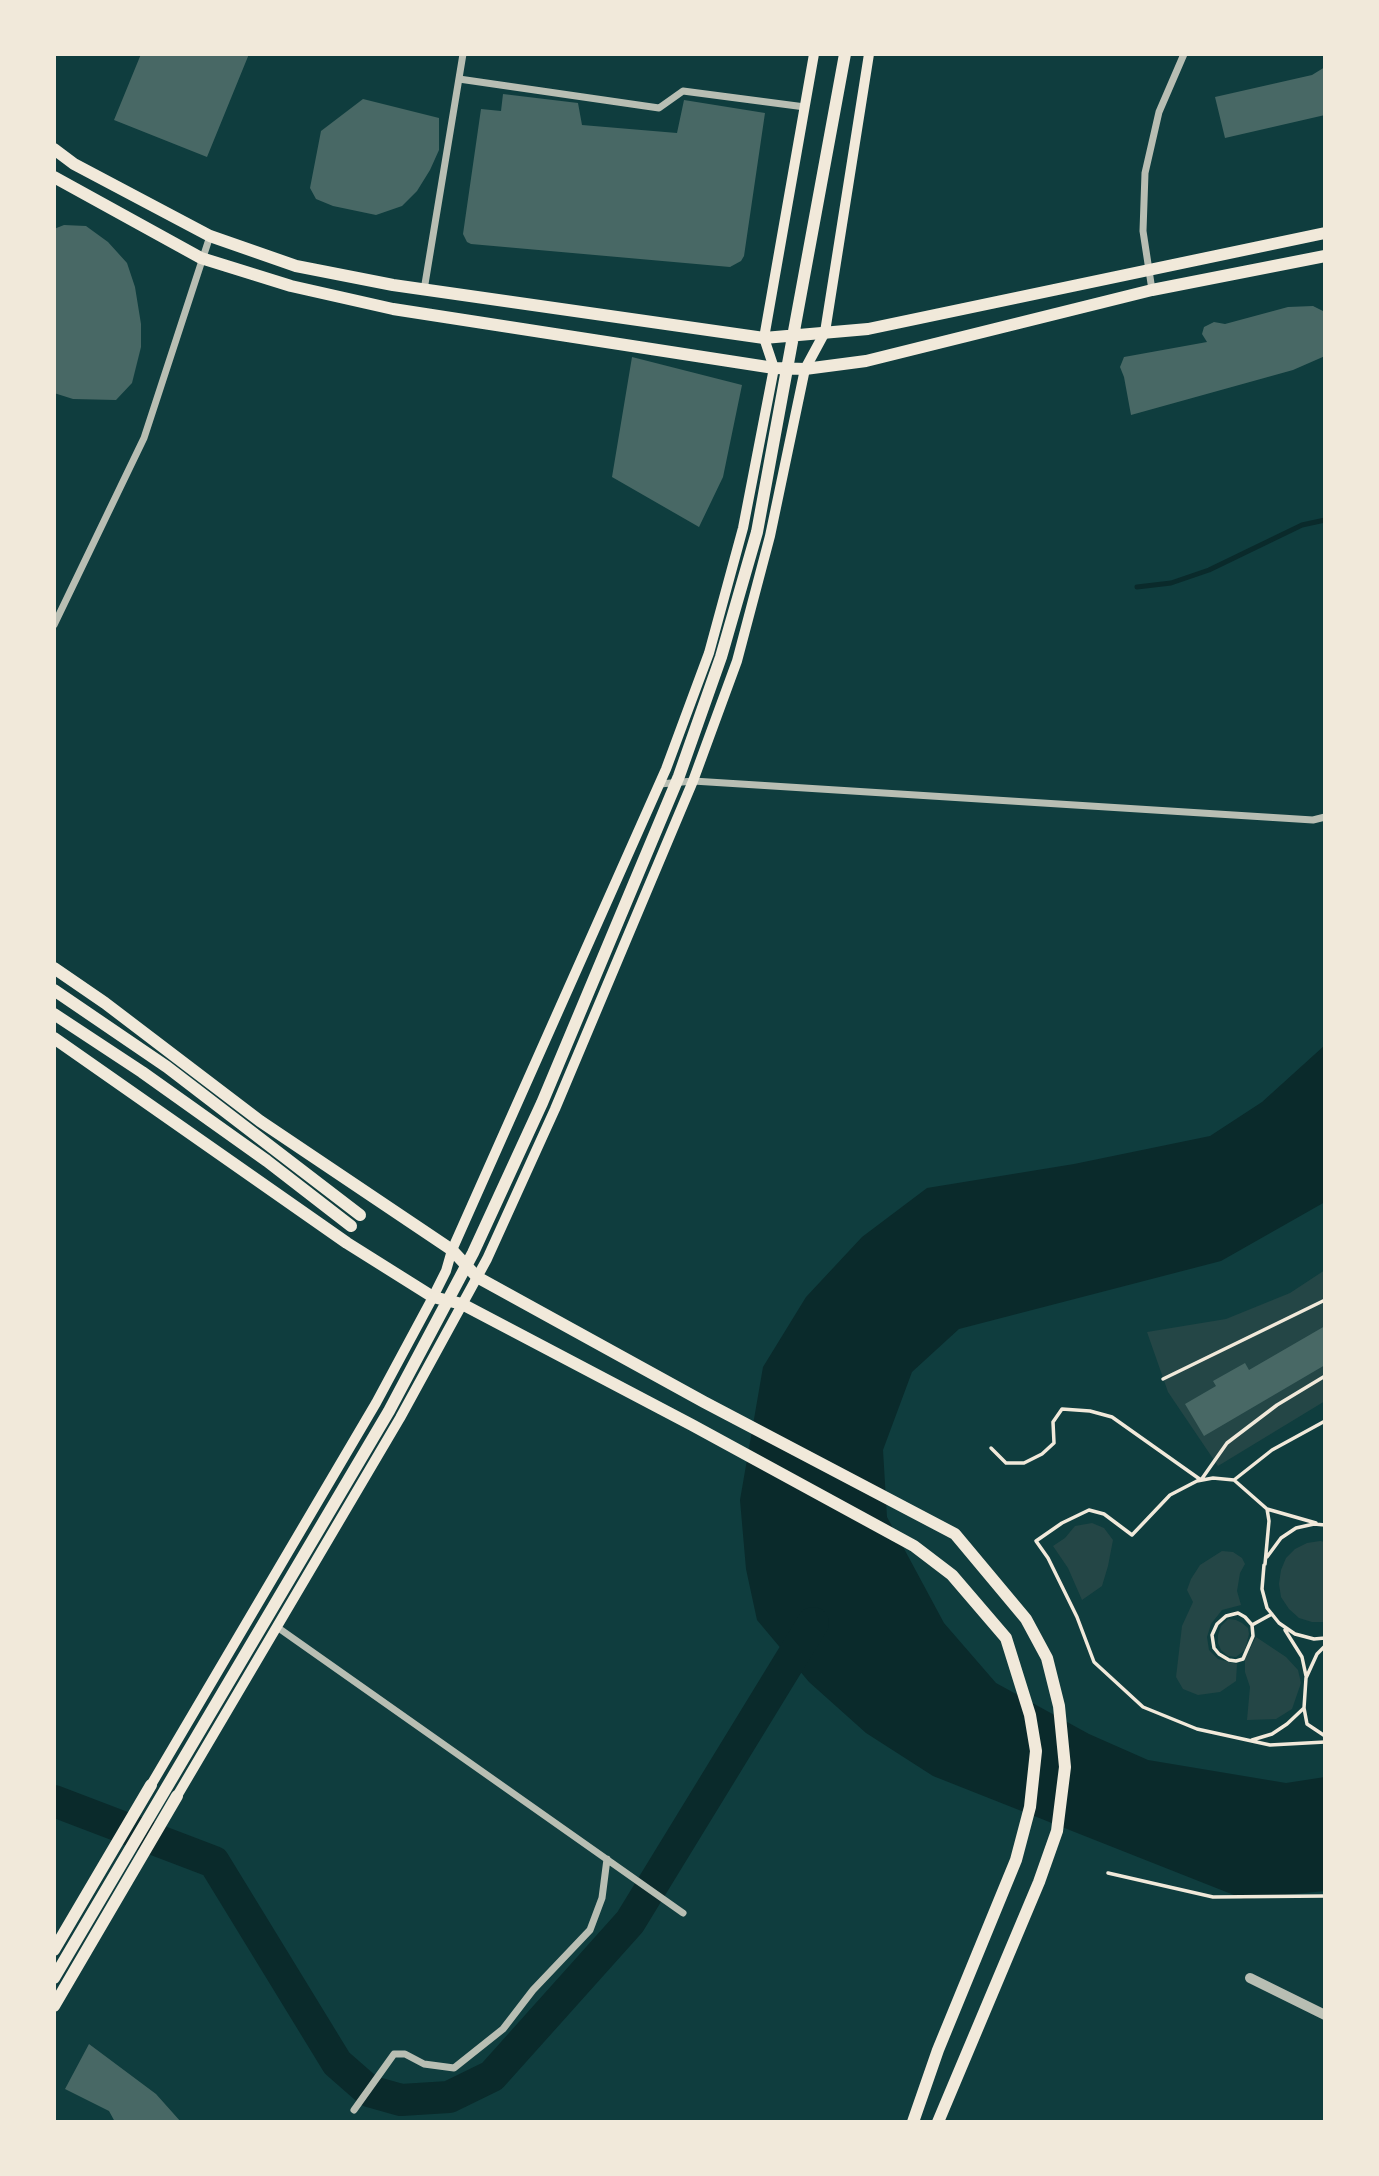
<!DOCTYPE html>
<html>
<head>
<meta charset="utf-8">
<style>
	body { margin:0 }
	#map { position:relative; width:1379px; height:2176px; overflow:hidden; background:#0f3d3e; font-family:Commissioner,sans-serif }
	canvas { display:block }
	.frame { position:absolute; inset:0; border:56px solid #f1e9da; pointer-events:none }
</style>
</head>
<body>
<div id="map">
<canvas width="1379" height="2176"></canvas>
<div class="frame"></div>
</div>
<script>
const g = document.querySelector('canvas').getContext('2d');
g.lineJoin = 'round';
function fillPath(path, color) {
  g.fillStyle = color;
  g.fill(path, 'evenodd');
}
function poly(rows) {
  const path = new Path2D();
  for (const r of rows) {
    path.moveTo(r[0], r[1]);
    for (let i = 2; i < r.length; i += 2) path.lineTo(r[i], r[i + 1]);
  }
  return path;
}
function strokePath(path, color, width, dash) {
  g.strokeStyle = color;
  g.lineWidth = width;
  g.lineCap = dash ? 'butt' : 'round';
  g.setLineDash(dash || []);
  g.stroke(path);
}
const green = poly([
	[1325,1270,1325,1401,1218,1466,1168,1392,1147,1332,1226,1319,1290,1293],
	[1092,1523,1104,1528,1113,1540,1108,1566,1102,1586,1082,1600,1068,1568,1053,1546,1065,1538,1075,1526],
	[1320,1541,1325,1542,1325,1622,1312,1622,1299,1618,1289,1609,1281,1597,1279,1584,1281,1570,1286,1558,1295,1549,1307,1543],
	[1222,1551,1233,1552,1242,1558,1245,1564,1240,1573,1237,1591,1241,1605,1222,1610,1211,1624,1207,1637,1209,1650,1218,1659,1237,1664,1236,1681,1220,1692,1198,1695,1183,1689,1176,1677,1182,1626,1193,1602,1187,1590,1191,1579,1200,1565],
	[1228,1619,1236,1620,1242,1623,1248,1628,1249,1634,1245,1650,1236,1657,1228,1656,1221,1650,1218,1643,1218,1635,1221,1626],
	[1256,1637,1286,1657,1298,1670,1301,1683,1292,1709,1276,1719,1247,1720,1250,1687,1245,1672,1245,1658]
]);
const water = poly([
	[1325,1045,1325,1202,1221,1261,959,1329,912,1372,883,1450,887,1517,944,1623,996,1683,1089,1734,1148,1760,1286,1783,1325,1777,1325,1891,1244,1899,933,1776,866,1733,809,1682,757,1620,746,1569,740,1500,763,1367,806,1297,862,1237,927,1188,1074,1164,1210,1136,1262,1102]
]);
const stream = poly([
	[1137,587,1171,583,1209,570,1302,525,1325,520]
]);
const river = poly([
	[54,1801,214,1862,337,2063,369,2091,401,2100,449,2097,492,2076,630,1922,813,1623]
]);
const building = poly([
	[141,54,249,54,207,157,114,120],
	[1325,67,1325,115,1225,138,1215,97,1312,75],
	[503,94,578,103,582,125,677,133,684,100,765,113,744,256,741,261,730,267,471,244,467,242,463,234,481,109,501,111],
	[363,99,439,118,439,150,430,170,417,191,402,206,376,215,333,206,316,199,310,188,321,131],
	[64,225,86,226,108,242,127,263,135,287,141,324,141,347,132,383,116,400,73,399,54,393,54,229],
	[1313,306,1325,312,1325,356,1293,370,1131,415,1124,377,1120,367,1124,357,1207,342,1202,334,1204,327,1214,322,1225,324,1288,307],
	[632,357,742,385,723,477,699,527,612,477],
	[1325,1326,1325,1365,1204,1436,1185,1404,1216,1386,1213,1381,1245,1363,1249,1370],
	[89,2044,156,2094,181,2122,115,2122,109,2111,65,2089]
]);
const path = poly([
	[1163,1379,1325,1300],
	[991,1448,1006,1463,1024,1463,1042,1454,1054,1443,1053,1422,1062,1409,1090,1411,1112,1417,1201,1480,1227,1443,1277,1405,1325,1376],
	[1234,1480,1272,1450,1325,1421],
	[1267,1509,1316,1523],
	[1267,1557,1281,1538,1296,1528,1314,1524,1325,1525],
	[1265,1564,1269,1521,1267,1509,1234,1480,1213,1478,1197,1481,1170,1495,1132,1535,1104,1514,1089,1510,1062,1523,1036,1541,1048,1558,1077,1617,1094,1662,1143,1707,1197,1729,1270,1745,1325,1742],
	[1264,1565,1262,1589,1267,1608,1279,1623,1295,1634,1314,1639,1325,1638],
	[1252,1625,1245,1617,1238,1613,1226,1616,1217,1624,1212,1635,1214,1648,1219,1654,1229,1660,1236,1661,1243,1659,1253,1636,1252,1625,1272,1614],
	[1285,1630,1302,1657,1306,1676],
	[1325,1646,1317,1654,1306,1678,1304,1708,1307,1724,1325,1736],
	[1252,1740,1272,1734,1287,1724,1304,1708],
	[1108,1873,1213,1897,1325,1896]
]);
const minor = poly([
	[459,79,659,108,683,91,805,107],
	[424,290,463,54],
	[1152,290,1143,231,1145,173,1159,112,1184,54],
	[54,625,144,438,210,236],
	[660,784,693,781,1313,820,1325,817],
	[277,1627,683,1913],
	[354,2110,394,2054,405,2054,424,2064,454,2068,503,2029,533,1990,590,1930,602,1898,607,1859]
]);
const tertiary = poly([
	[1250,1978,1325,2015]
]);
const secondary = poly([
	[151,1785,376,1403,433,1297,446,1271,452,1250,666,769,709,653,743,528,774,368,764,338,814,54],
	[177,1796,400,1418,487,1259,555,1109,693,781,737,661,770,536,805,369,825,332,869,54]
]);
const primary = poly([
	[54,149,74,164,210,236,296,266,393,285,764,338,868,329,1325,233],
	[54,177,201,258,291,286,393,309,774,368,805,369,866,361,1152,290,1325,256],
	[54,968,105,1003,260,1121,452,1250,477,1277,704,1402,955,1534,1026,1619,1047,1658,1059,1706,1065,1767,1057,1831,1039,1882,938,2122],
	[54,990,167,1067,360,1215],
	[54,1014,142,1072,267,1161,351,1226],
	[54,1038,347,1243,433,1297,462,1304,692,1425,914,1546,952,1575,1006,1638,1030,1715,1036,1751,1030,1807,1016,1860,938,2050,913,2122],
	[54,1950,151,1785],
	[54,1978,389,1411,473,1253,542,1103,679,776,721,657,757,532,845,54],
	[54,2006,177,1796]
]);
fillPath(green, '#244646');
fillPath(water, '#0a2a2b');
strokePath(stream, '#0a2a2b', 5);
strokePath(river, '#0a2a2b', 32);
fillPath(building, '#486865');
strokePath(path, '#f1e9da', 3.5);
strokePath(minor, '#b8beb3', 7);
strokePath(tertiary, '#b8beb3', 10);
strokePath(secondary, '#f1e9da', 10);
strokePath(primary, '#f1e9da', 12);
</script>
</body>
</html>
